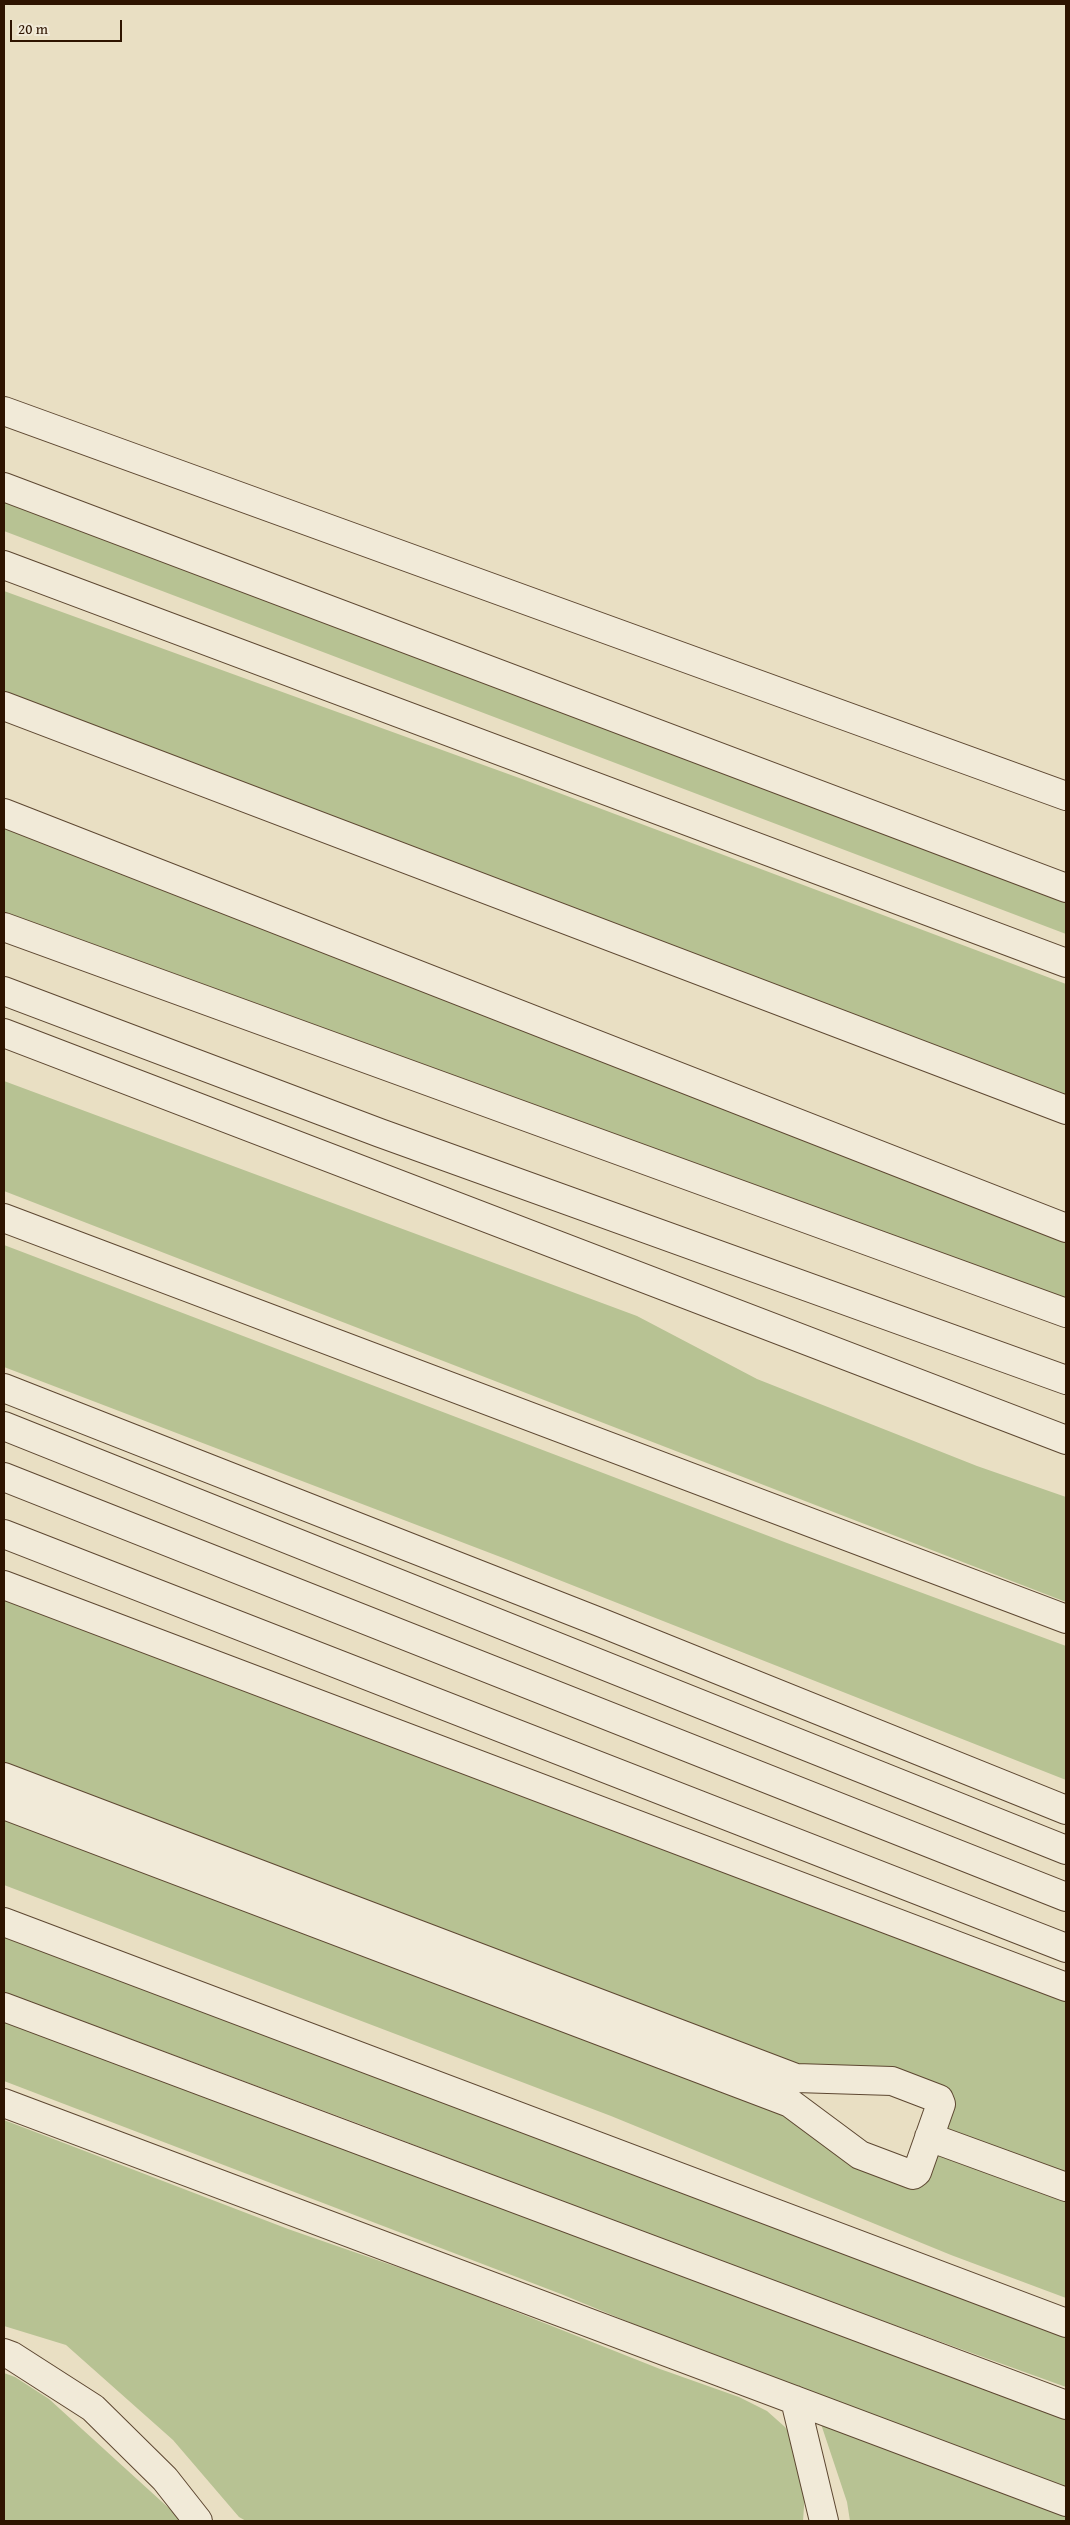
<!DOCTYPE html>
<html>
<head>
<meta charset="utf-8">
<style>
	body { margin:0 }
	#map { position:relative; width:1070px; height:2525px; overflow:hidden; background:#e9dfc3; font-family:"Gentium Book Plus",serif }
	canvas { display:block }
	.frame { position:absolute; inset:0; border:5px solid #2e1400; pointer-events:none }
	.scale { position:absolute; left:10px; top:20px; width:112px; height:22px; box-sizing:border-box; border:2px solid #2e1400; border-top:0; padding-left:6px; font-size:15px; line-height:18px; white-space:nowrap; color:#2e1400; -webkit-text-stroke:4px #f1ead8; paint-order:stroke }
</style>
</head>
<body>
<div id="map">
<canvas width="1070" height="2525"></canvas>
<div class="frame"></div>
<div class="scale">20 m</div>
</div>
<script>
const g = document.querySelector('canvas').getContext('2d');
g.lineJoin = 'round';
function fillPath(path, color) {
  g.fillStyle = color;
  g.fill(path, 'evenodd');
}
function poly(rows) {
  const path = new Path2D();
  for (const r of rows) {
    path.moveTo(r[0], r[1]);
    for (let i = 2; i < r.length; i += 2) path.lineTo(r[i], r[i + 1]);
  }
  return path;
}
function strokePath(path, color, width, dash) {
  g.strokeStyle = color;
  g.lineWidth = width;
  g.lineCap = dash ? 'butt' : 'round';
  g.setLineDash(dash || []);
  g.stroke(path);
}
const green = poly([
	[4,496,1066,893,1066,934,4,531],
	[4,591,522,779,1066,984,1066,1102,4,699],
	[4,816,1066,1234,1066,1307,4,918],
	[4,1081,637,1316,757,1379,977,1466,1066,1497,1066,1602,4,1191],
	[4,1245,787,1543,1066,1646,1066,1780,511,1561,4,1367],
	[4,1592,1066,1997,1066,2298,951,2255,611,2116,4,1885,4,1814,787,2108,917,2182,946,2097,784,2067,4,1776],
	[4,1934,1066,2327,1066,2387,728,2265,365,2126,4,1992],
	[4,2015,1066,2408,1066,2493,786,2387,561,2294,4,2081],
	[4,2120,288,2229,446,2284,660,2369,739,2397,767,2411,785,2427,798,2445,806,2478,803,2521,246,2521,239,2517,173,2440,66,2345,4,2326],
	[4,2373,15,2377,49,2399,183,2521,4,2521],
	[820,2421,1066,2506,1066,2521,850,2521,847,2502]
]);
const minor = poly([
	[4,411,1066,796],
	[4,487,1066,888],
	[4,565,1066,963],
	[4,706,1066,1110],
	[4,813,1066,1228],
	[4,927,1066,1313],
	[4,991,380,1133,1066,1380],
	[4,1033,1066,1440],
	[4,1218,1066,1619],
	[4,1388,602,1623,1066,1810],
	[4,1426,1066,1850],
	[4,1477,1066,1897],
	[4,1534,1066,1948],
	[4,1585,1066,1987],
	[4,1777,796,2078,892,2081,939,2099,941,2104,917,2172,913,2175,860,2155,790,2103,4,1805],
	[4,1922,1066,2323],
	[4,2007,1066,2405],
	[4,2103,1066,2502],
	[929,2137,1066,2187],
	[4,2353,12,2356,93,2408,165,2479,198,2521],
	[795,2400,824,2521]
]);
fillPath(green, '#b7c293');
strokePath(minor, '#5d4731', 30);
strokePath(minor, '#f1ead8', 28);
</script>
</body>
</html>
